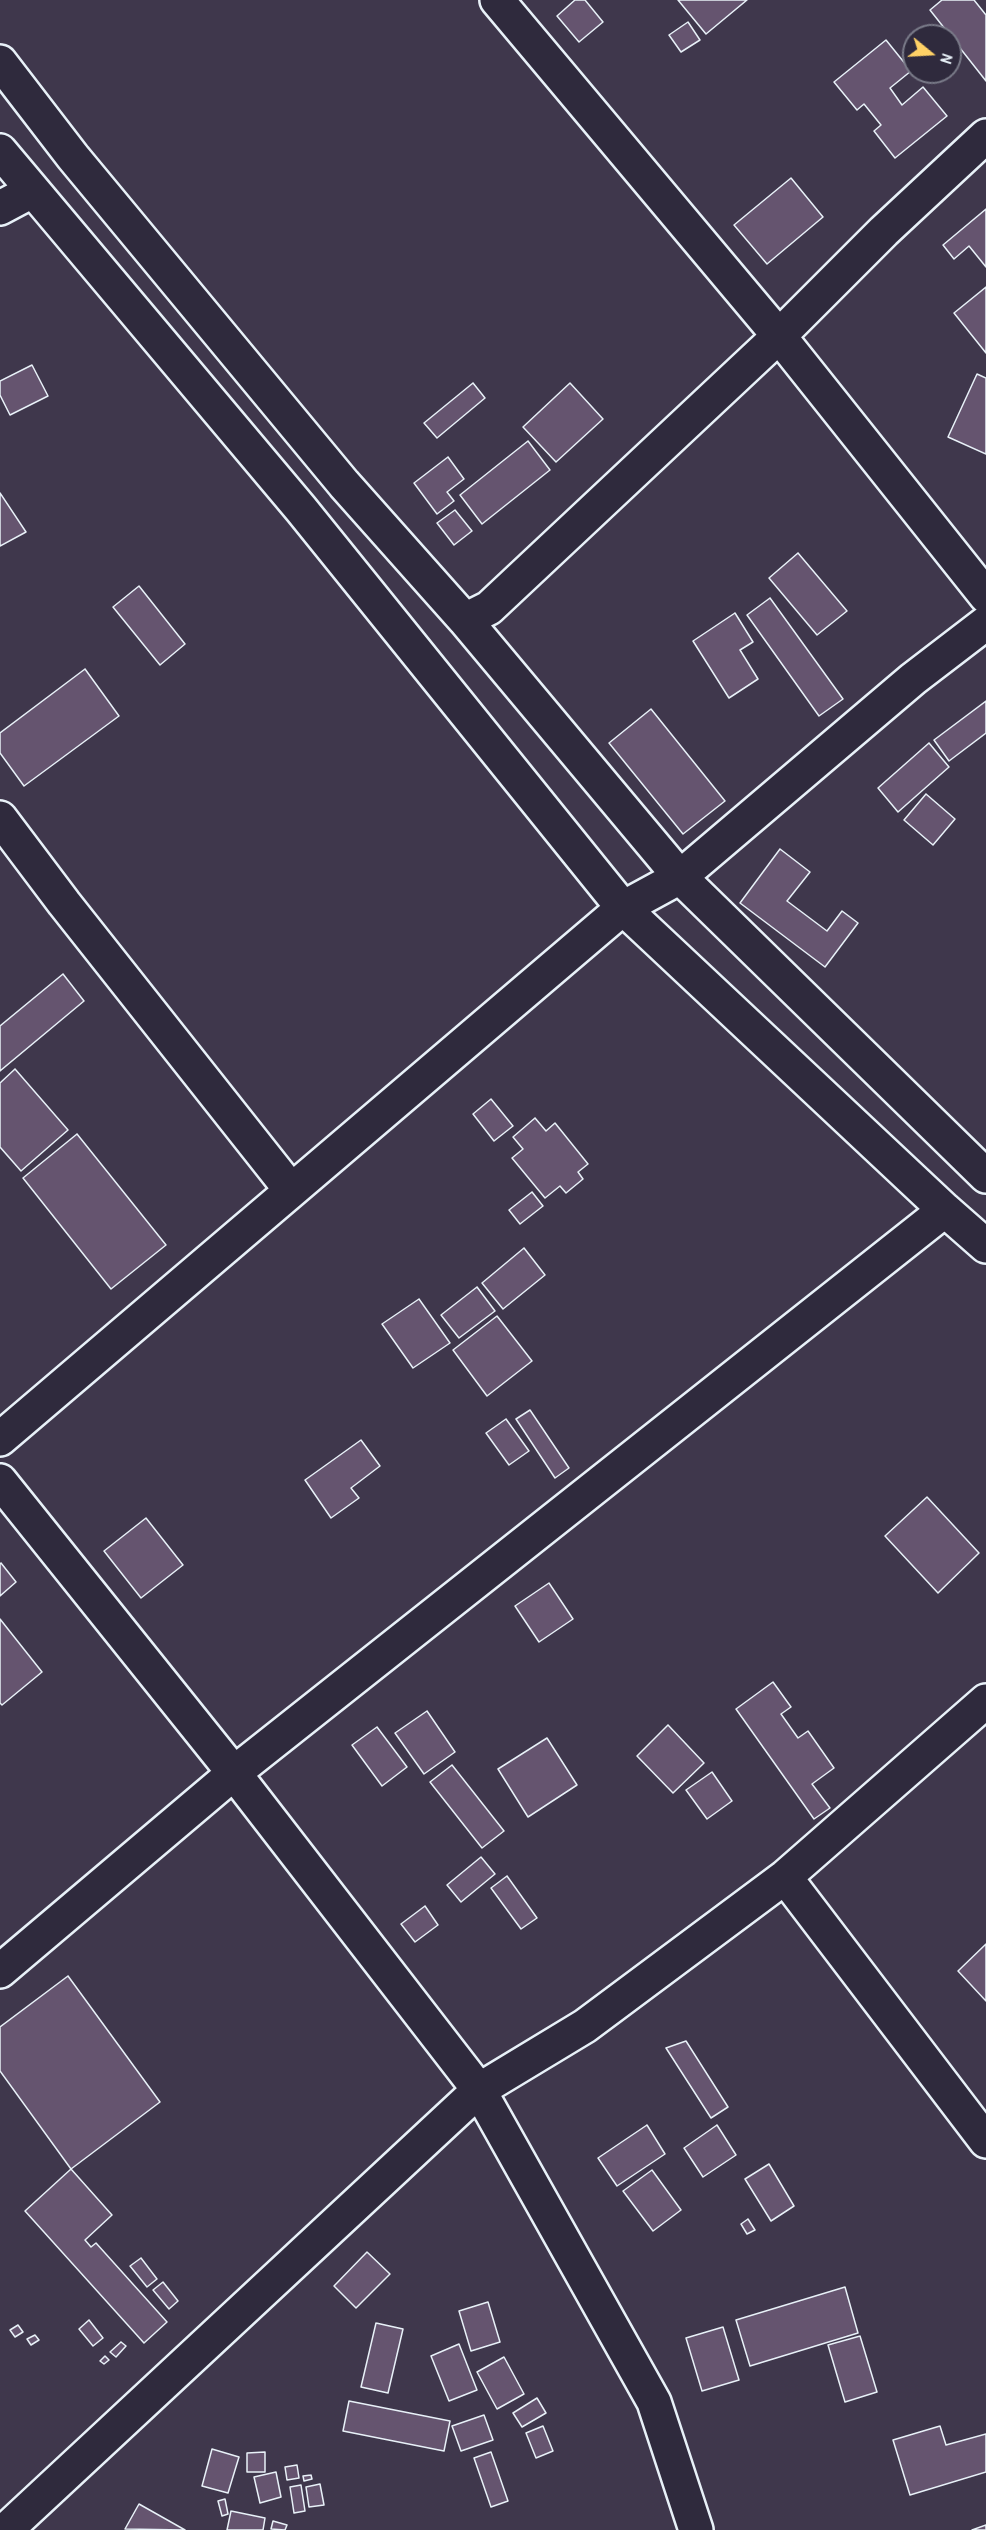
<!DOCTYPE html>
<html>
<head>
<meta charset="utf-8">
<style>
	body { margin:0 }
	#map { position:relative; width:986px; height:2530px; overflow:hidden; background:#3f374c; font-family:"Patrick Hand",sans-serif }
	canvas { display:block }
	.north { position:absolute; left:902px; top:24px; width:60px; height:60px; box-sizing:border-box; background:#2f2a3d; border:2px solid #797a88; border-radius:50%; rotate:108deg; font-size:16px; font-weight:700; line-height:24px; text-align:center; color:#e8f1f8 }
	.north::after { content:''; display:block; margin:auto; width:21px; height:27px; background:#ffd166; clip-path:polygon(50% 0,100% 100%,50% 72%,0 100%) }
</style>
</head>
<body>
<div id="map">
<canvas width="986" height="2530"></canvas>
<div class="north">N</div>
</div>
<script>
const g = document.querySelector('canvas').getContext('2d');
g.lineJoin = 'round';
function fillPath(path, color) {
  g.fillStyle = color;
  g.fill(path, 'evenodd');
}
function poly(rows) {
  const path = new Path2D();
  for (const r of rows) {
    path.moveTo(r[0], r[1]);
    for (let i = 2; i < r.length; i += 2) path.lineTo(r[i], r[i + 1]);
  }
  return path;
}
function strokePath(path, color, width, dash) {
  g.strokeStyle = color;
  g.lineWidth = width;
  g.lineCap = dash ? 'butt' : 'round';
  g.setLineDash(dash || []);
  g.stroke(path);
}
const building = poly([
	[575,0,585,0,603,22,579,42,557,16,575,0],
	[678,0,747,0,706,34,678,0],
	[942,0,974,0,986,15,986,81,930,10,942,0],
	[688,22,700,40,681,52,669,35,688,22],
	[886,40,911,71,890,88,902,105,923,87,947,116,895,158,874,131,881,125,864,104,857,110,834,82,886,40],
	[791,178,823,217,767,264,734,225,791,178],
	[986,209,986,267,969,246,954,259,943,245,986,209],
	[986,287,986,353,954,313,986,287],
	[32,365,48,396,10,415,0,395,0,381,32,365],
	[977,374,986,378,986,454,948,437,977,374],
	[473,383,485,398,437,438,424,423,473,383],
	[570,383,603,419,556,462,523,427,570,383],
	[528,441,550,470,482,524,460,495,528,441],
	[448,457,464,479,447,492,454,501,437,514,414,483,448,457],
	[0,493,26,532,0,546,0,493],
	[455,510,472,531,454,545,437,523,455,510],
	[798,553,847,611,817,635,769,578,798,553],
	[139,586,185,644,160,665,113,607,139,586],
	[770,598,843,699,819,716,747,615,770,598],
	[735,613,753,642,740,650,758,679,729,698,693,641,735,613],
	[85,669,119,716,24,786,0,753,0,733,85,669],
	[986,701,986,733,949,761,934,740,986,701],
	[651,709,725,801,683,834,609,743,651,709],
	[929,743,949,767,898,812,878,788,929,743],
	[926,794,955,819,933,845,904,820,926,794],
	[780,849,810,872,787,901,827,931,842,911,858,923,825,967,740,903,780,849],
	[63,974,84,1001,0,1071,0,1026,63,974],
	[15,1069,68,1130,21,1171,0,1147,0,1083,15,1069],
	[491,1099,513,1126,494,1141,473,1114,491,1099],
	[535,1118,546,1131,555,1123,588,1164,578,1172,583,1179,566,1193,560,1186,545,1198,512,1158,523,1149,513,1137,535,1118],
	[77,1134,166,1245,111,1289,23,1178,77,1134],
	[532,1192,543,1206,520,1224,509,1210,532,1192],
	[524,1248,545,1275,503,1309,482,1283,524,1248],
	[477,1287,495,1311,459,1338,441,1315,477,1287],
	[419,1299,450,1343,413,1368,382,1324,419,1299],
	[497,1316,532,1361,487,1396,453,1350,497,1316],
	[530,1410,569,1468,555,1478,516,1419,530,1410],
	[506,1419,529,1451,509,1465,486,1433,506,1419],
	[361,1440,380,1466,351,1488,359,1498,331,1518,305,1480,361,1440],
	[927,1497,979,1553,938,1593,885,1536,927,1497],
	[146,1518,183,1565,141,1598,104,1551,146,1518],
	[1,1563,16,1582,0,1596,0,1564,1,1563],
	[549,1583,573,1619,539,1642,515,1606,549,1583],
	[0,1619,42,1672,2,1705,0,1703,0,1619],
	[773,1682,791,1707,781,1714,798,1738,808,1731,834,1768,812,1784,830,1808,814,1819,736,1709,773,1682],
	[427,1711,455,1752,424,1774,395,1733,427,1711],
	[668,1725,704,1763,673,1793,637,1756,668,1725],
	[377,1727,407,1767,382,1786,352,1745,377,1727],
	[547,1738,577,1785,528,1817,498,1769,547,1738],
	[452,1765,504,1831,482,1848,430,1782,452,1765],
	[712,1772,732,1801,707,1819,686,1790,712,1772],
	[481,1857,495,1874,461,1902,447,1885,481,1857],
	[507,1876,537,1918,521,1929,491,1888,507,1876],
	[425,1906,438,1925,415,1942,401,1924,425,1906],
	[986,1944,986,2001,958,1971,986,1944],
	[68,1976,160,2102,71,2169,0,2071,0,2027,68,1976],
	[686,2041,728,2107,711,2118,666,2048,686,2041],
	[647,2125,665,2154,617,2186,598,2158,647,2125],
	[717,2125,736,2155,703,2177,684,2148,717,2125],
	[769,2164,794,2206,771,2221,745,2179,769,2164],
	[71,2169,112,2215,85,2240,91,2247,96,2243,167,2322,144,2343,25,2211,71,2169],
	[652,2170,681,2210,653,2231,623,2191,652,2170],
	[748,2219,755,2230,747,2234,741,2224,748,2219],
	[367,2252,390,2274,356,2308,334,2286,367,2252],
	[141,2258,157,2279,147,2287,130,2266,141,2258],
	[163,2282,178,2301,169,2309,153,2290,163,2282],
	[845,2287,858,2333,750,2366,736,2320,845,2287],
	[488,2302,500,2342,471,2351,459,2311,488,2302],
	[89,2320,103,2338,93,2346,79,2329,89,2320],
	[376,2323,403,2329,388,2393,361,2387,376,2323],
	[18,2325,23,2332,15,2337,10,2330,18,2325],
	[723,2327,739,2380,702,2391,686,2338,723,2327],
	[35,2335,39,2340,31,2345,27,2339,35,2335],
	[860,2336,877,2392,845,2402,828,2345,860,2336],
	[121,2342,126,2346,116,2357,110,2352,121,2342],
	[459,2344,477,2390,449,2401,431,2356,459,2344],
	[105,2356,109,2360,104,2364,100,2361,105,2356],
	[504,2357,524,2394,497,2409,477,2372,504,2357],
	[537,2398,546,2413,522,2427,513,2413,537,2398],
	[349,2401,450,2421,444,2451,343,2431,349,2401],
	[484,2415,493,2440,461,2451,452,2426,484,2415],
	[543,2426,553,2451,536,2458,526,2433,543,2426],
	[940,2426,946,2445,986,2434,986,2472,910,2495,893,2440,940,2426],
	[212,2449,239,2457,228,2493,202,2486,212,2449],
	[265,2452,265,2472,247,2472,247,2453,265,2452],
	[491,2452,508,2501,491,2507,474,2458,491,2452],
	[297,2465,299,2478,287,2480,285,2467,297,2465],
	[276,2472,281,2497,260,2503,254,2477,276,2472],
	[311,2475,312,2479,304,2481,303,2476,311,2475],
	[320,2484,324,2505,309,2507,306,2487,320,2484],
	[301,2485,305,2511,294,2513,290,2487,301,2485],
	[225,2499,228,2514,222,2516,218,2501,225,2499],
	[139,2504,185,2530,125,2529,139,2504],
	[231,2511,265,2518,263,2530,227,2530,231,2511],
	[273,2521,287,2525,285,2530,271,2529,273,2521],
	[986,2525,986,2530,972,2530,986,2525]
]);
const street = poly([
	[497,0,779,336,986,596],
	[0,62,73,157,344,484,465,620,680,877,986,1176],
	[0,151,301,509,623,908,945,1210,986,1246],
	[0,208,32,191],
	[465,620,489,608,779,336,884,231,986,136],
	[0,818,64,903,291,1190],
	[0,1439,623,908,680,877,913,679,986,623],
	[0,1481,234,1773,479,2090,654,2402,696,2530],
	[785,1877,986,2141],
	[0,1971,234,1773,945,1210],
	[6,2530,479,2090,585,2026,785,1877,986,1701]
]);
fillPath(building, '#65546f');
strokePath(building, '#e8f1f8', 1.5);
strokePath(street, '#e8f1f8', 38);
strokePath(street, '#2f2a3d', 33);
</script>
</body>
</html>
